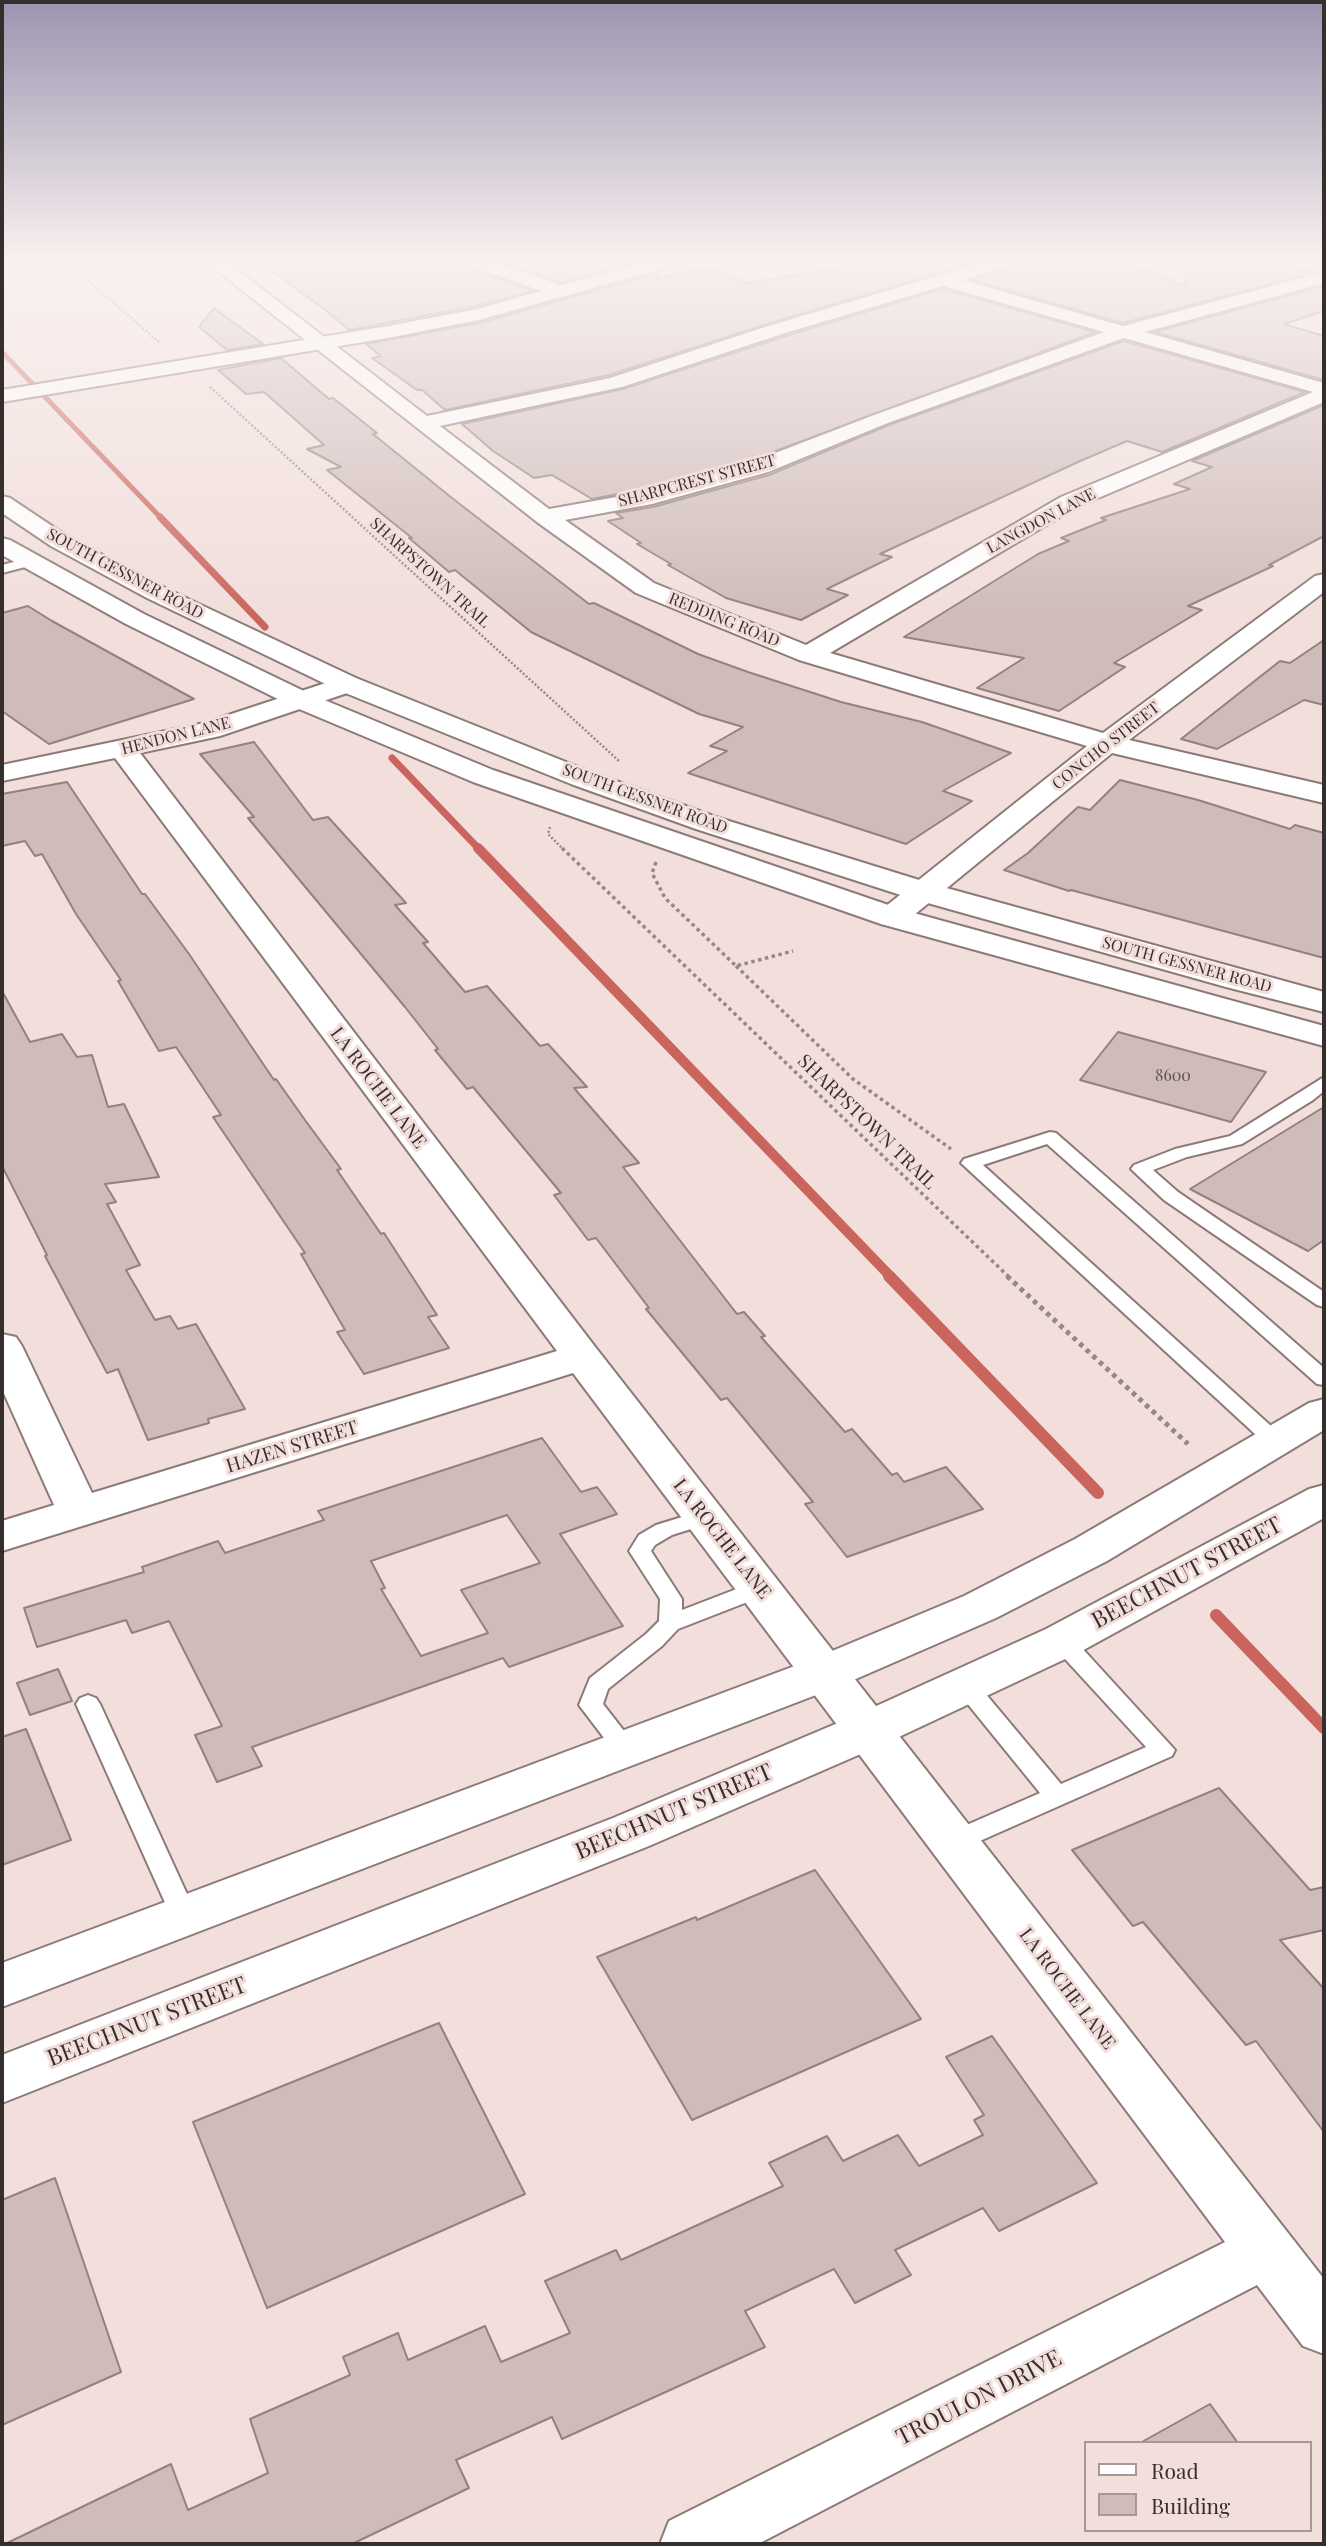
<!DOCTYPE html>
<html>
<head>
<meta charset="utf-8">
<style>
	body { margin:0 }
	#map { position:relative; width:1326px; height:2546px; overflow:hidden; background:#f2dfdc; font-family:"Playfair Display",serif }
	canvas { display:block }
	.frame { position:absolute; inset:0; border:4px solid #362e2d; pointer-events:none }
	.legend { position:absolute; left:1084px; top:2441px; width:228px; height:91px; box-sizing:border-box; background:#f2dfdc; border:2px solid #a79896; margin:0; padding:9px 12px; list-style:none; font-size:21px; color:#362e2d }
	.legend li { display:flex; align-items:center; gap:14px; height:35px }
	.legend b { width:35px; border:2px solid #a79896 }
</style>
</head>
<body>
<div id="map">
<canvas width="1326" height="2546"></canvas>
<div class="frame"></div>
<ul class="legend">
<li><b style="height:9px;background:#fff"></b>Road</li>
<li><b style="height:19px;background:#cfbcba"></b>Building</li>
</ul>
</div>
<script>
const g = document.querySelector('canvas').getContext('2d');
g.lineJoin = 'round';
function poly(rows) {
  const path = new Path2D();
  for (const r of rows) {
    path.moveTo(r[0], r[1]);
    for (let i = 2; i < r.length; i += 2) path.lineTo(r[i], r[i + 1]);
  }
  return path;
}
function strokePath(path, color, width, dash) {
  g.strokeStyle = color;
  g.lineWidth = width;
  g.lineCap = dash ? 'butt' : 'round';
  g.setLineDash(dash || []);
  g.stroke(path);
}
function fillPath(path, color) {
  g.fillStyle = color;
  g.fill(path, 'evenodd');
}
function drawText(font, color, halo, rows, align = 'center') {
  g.font = font + ' "Playfair Display",serif';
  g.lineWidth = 6;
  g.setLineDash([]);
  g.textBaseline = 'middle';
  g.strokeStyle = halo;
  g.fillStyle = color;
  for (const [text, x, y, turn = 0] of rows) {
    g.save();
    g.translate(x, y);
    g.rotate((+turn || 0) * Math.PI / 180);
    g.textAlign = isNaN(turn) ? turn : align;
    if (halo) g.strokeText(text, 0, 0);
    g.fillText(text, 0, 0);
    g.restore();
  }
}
const streamFar3 = poly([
	[2,352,162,519]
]);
const streamFar2 = poly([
	[160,517,265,627],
	[392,758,480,850]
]);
const streamFar1 = poly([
	[478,848,891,1277]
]);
const stream = poly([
	[889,1276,1098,1493],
	[1216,1615,1324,1728]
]);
const building = poly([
	[258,262,465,262,469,268,533,291,476,306,349,330,323,308,258,262],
	[503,262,634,262,562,283,503,262],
	[876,262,975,262,767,324,609,375,445,410,422,390,417,390,372,358,381,356,366,344,480,323,658,273,658,278,708,268,747,283,876,262],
	[1016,262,1122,262,1185,285,1188,262,1280,262,1312,273,1123,323,972,280,1012,269,1016,262],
	[1324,286,1324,311,1284,324,1324,336,1324,380,1155,332,1324,286],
	[943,289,1095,332,751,460,649,488,592,499,552,475,534,478,493,451,462,424,623,389,783,337,943,289],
	[214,308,263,344,227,350,199,327,214,308],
	[1124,341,1305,392,1162,452,1127,441,1078,462,880,554,892,557,827,589,848,595,801,620,726,598,668,565,671,564,637,544,641,543,608,521,623,518,616,513,653,507,769,475,889,425,1124,341],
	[281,358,329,399,333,398,377,433,373,434,452,498,589,604,594,603,698,654,748,672,841,702,922,722,1011,753,943,791,972,801,906,844,688,773,727,751,710,746,743,727,699,714,531,632,455,570,449,572,409,538,412,538,327,470,341,467,307,449,324,445,264,392,246,394,218,370,281,358],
	[1324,405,1324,536,1269,565,1273,566,1188,606,1202,610,1114,663,1125,667,1059,711,977,688,1024,658,904,637,1038,554,1069,541,1061,538,1106,520,1101,518,1190,489,1174,484,1212,467,1192,461,1324,405],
	[28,606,52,621,194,699,49,744,2,711,2,613,28,606],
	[1324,640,1324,705,1304,700,1217,749,1181,739,1280,661,1290,663,1324,640],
	[254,742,313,820,328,817,406,903,395,905,428,942,423,943,465,992,487,986,540,1046,548,1044,587,1087,574,1088,639,1163,623,1167,737,1314,744,1312,765,1336,761,1337,845,1432,852,1429,892,1475,897,1473,904,1482,946,1467,983,1509,847,1557,805,1504,813,1502,727,1398,721,1400,646,1309,649,1308,596,1238,588,1240,554,1195,561,1193,473,1087,467,1089,435,1050,438,1049,405,1007,248,818,254,817,200,754,254,742],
	[1120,780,1198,800,1290,829,1295,825,1324,833,1324,958,1071,890,1069,891,1004,870,1028,853,1078,807,1090,810,1120,780],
	[67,782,142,894,145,894,189,954,274,1080,276,1079,305,1120,341,1169,337,1170,381,1234,384,1233,437,1315,428,1317,449,1348,364,1374,337,1332,345,1330,301,1254,305,1253,213,1117,221,1115,176,1047,159,1051,118,981,121,980,76,914,42,854,35,856,25,841,2,846,2,794,67,782],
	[2,991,30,1042,62,1034,77,1057,92,1055,108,1107,124,1104,159,1177,105,1184,116,1202,107,1204,140,1265,126,1270,155,1320,170,1316,178,1329,196,1324,245,1409,208,1419,209,1423,148,1440,118,1369,107,1373,45,1256,47,1255,2,1166,2,991],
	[1118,1032,1266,1072,1231,1122,1080,1080,1118,1032],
	[1324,1107,1324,1240,1308,1251,1190,1189,1324,1107],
	[542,1438,581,1492,597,1487,617,1514,560,1534,623,1626,509,1667,503,1658,252,1747,262,1766,217,1782,195,1735,222,1726,169,1621,132,1633,126,1620,37,1647,24,1608,144,1572,142,1567,218,1541,225,1553,324,1520,318,1511,542,1438],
	[507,1515,540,1563,461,1590,488,1633,421,1656,381,1589,385,1588,371,1561,507,1515],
	[58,1669,72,1701,30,1715,17,1683,58,1669],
	[26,1729,71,1840,2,1865,2,1737,26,1729],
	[1219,1788,1310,1890,1324,1887,1324,1930,1280,1940,1324,1989,1324,2132,1256,2041,1246,2045,1143,1922,1133,1926,1072,1850,1219,1788],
	[815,1870,921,2019,692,2120,597,1957,696,1917,697,1920,815,1870],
	[439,2023,525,2194,267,2308,193,2122,439,2023],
	[992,2036,1097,2183,999,2231,983,2208,895,2250,911,2275,855,2303,834,2269,745,2311,765,2347,562,2439,552,2417,456,2460,469,2488,352,2544,5,2544,171,2464,188,2510,268,2473,250,2419,350,2375,343,2357,398,2333,408,2360,485,2326,501,2362,570,2333,545,2281,616,2250,621,2260,783,2186,769,2163,827,2136,843,2161,898,2135,919,2166,983,2135,974,2120,984,2115,946,2057,992,2036],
	[55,2178,121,2372,2,2425,2,2200,55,2178],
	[1210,2404,1238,2443,1140,2443,1210,2404]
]);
const pathFar2 = poly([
	[67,262,161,344],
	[210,387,619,761],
	[550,827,548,834,564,850]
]);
const pathFar1 = poly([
	[562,848,1009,1277],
	[656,862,652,873,665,898,736,966,793,951],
	[736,966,853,1079,951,1149]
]);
const path = poly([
	[1007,1276,1188,1444]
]);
const service = poly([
	[29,558,35,562,33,565,2,573,2,565,29,558],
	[1324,1077,1324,1091,1313,1100,1242,1144,1187,1157,1153,1170,1178,1192,1324,1292,1324,1307,1317,1305,1164,1200,1131,1169,1134,1165,1175,1149,1230,1136,1324,1077],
	[1050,1132,1056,1133,1324,1368,1324,1385,1317,1384,1047,1144,983,1165,1282,1436,1285,1441,1282,1446,1268,1446,961,1163,964,1159,1050,1132],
	[705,1510,713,1512,716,1517,713,1522,672,1535,655,1545,651,1551,682,1599,682,1610,760,1580,768,1582,771,1588,768,1594,678,1629,662,1646,608,1689,603,1704,638,1749,635,1755,626,1758,617,1755,579,1705,590,1678,646,1634,659,1621,660,1599,629,1551,639,1535,656,1525,705,1510],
	[1062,1633,1070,1635,1175,1750,1172,1756,964,1848,955,1851,946,1848,942,1841,946,1834,1040,1793,958,1692,954,1686,958,1680,966,1677,974,1680,1061,1784,1146,1747,1054,1647,1050,1641,1054,1635,1062,1633],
	[88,1695,96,1698,100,1704,197,1916,193,1923,184,1926,175,1923,171,1916,76,1704,80,1698,88,1695]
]);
const minor = poly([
	[206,262,227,262,427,416,610,378,768,326,985,262,1014,262,1011,266,962,280,1123,326,1324,272,1324,283,1145,332,1324,383,1324,402,1077,507,830,653,1103,733,1315,576,1324,574,1324,592,1129,740,1324,785,1324,803,1112,753,903,924,892,926,881,924,876,917,881,910,1087,746,799,660,636,593,537,522,206,262],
	[943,286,1104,332,874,415,752,462,650,491,549,509,440,426,622,387,782,334,943,286],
	[1124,338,1313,392,1061,497,806,645,654,583,565,520,652,504,768,472,888,423,1124,338],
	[467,262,494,262,567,287,569,291,567,295,553,295,470,266,467,262],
	[347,676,356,678,360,684,356,690,220,736,140,753,596,1348,1324,2279,1324,2354,1303,2346,1257,2285,758,2544,660,2544,669,2521,1225,2242,573,1373,2,1551,2,1521,54,1505,2,1389,2,1334,16,1337,22,1346,92,1493,557,1351,115,758,2,781,2,765,204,723,347,676]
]);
const tertiary = poly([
	[645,262,675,262,672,266,479,320,388,338,2,402,2,390,388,326,477,309,645,262]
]);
const secondary = poly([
	[2,496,10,498,67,536,165,588,356,678,591,772,716,817,932,884,1324,992,1324,1012,1226,987,910,898,696,829,571,784,338,690,147,598,51,546,2,513,2,496],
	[2,538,10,540,144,614,310,694,493,770,903,910,1324,1026,1324,1046,881,924,473,782,292,706,126,624,2,555,2,538],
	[1324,1399,1324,1430,1107,1561,996,1618,842,1685,2,2007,2,1963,808,1661,964,1596,1075,1539,1309,1403,1324,1399],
	[1324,1485,1324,1518,1078,1653,886,1743,649,1846,2,2103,2,2055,613,1818,852,1717,1046,1629,1309,1489,1324,1485]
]);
const farStreetnames = [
	["SHARPCREST STREET",697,481,-15],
	["LANGDON LANE",1041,521,-28],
	["SHARPSTOWN TRAIL",430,573,42],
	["SOUTH GESSNER ROAD",125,574,28],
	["REDDING ROAD",724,620,22],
	["HENDON LANE",176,736,-14],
	["CONCHO STREET",1106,746,-38],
	["SOUTH GESSNER ROAD",645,799,20],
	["SOUTH GESSNER ROAD",1187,965,15]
];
const numberNames = [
	["8600",1173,1076]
];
const streetNames = [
	["LA ROCHE LANE",378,1088,53],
	["SHARPSTOWN TRAIL",867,1122,44],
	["HAZEN STREET",292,1447,-17],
	["LA ROCHE LANE",722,1539,52],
	["LA ROCHE LANE",1067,1989,53]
];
const nearStreetnames = [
	["BEECHNUT STREET",1187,1573,-28],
	["BEECHNUT STREET",674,1812,-23],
	["BEECHNUT STREET",147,2022,-21],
	["TROULON DRIVE",979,2398,-27]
];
strokePath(streamFar3, '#c9655d', 5);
strokePath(streamFar2, '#c9655d', 7);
strokePath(streamFar1, '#c9655d', 10);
strokePath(stream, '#c9655d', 12);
fillPath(building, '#cfbcba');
strokePath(building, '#92817e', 2);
strokePath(service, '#8c7a78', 4);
strokePath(minor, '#8c7a78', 4);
strokePath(tertiary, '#8c7a78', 4);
strokePath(secondary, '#8c7a78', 4);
strokePath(pathFar2, '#968886', 2.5, [2, 2]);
strokePath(pathFar1, '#968886', 3.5, [3.5, 3.5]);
strokePath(path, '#968886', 5, [4.5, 4.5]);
fillPath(service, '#fff');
fillPath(minor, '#fff');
fillPath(tertiary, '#fff');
fillPath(secondary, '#fff');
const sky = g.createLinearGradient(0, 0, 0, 619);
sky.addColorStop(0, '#9b94b0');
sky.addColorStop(0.42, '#f9f1ef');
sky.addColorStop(1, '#f9f1ef00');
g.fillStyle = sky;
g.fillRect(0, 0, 1326, 619);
drawText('16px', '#362e2d', '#f2dfdc', farStreetnames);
drawText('16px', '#5c5250', null, numberNames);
drawText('19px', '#362e2d', '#f2dfdc', streetNames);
drawText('23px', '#362e2d', '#f2dfdc', nearStreetnames);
</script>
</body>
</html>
